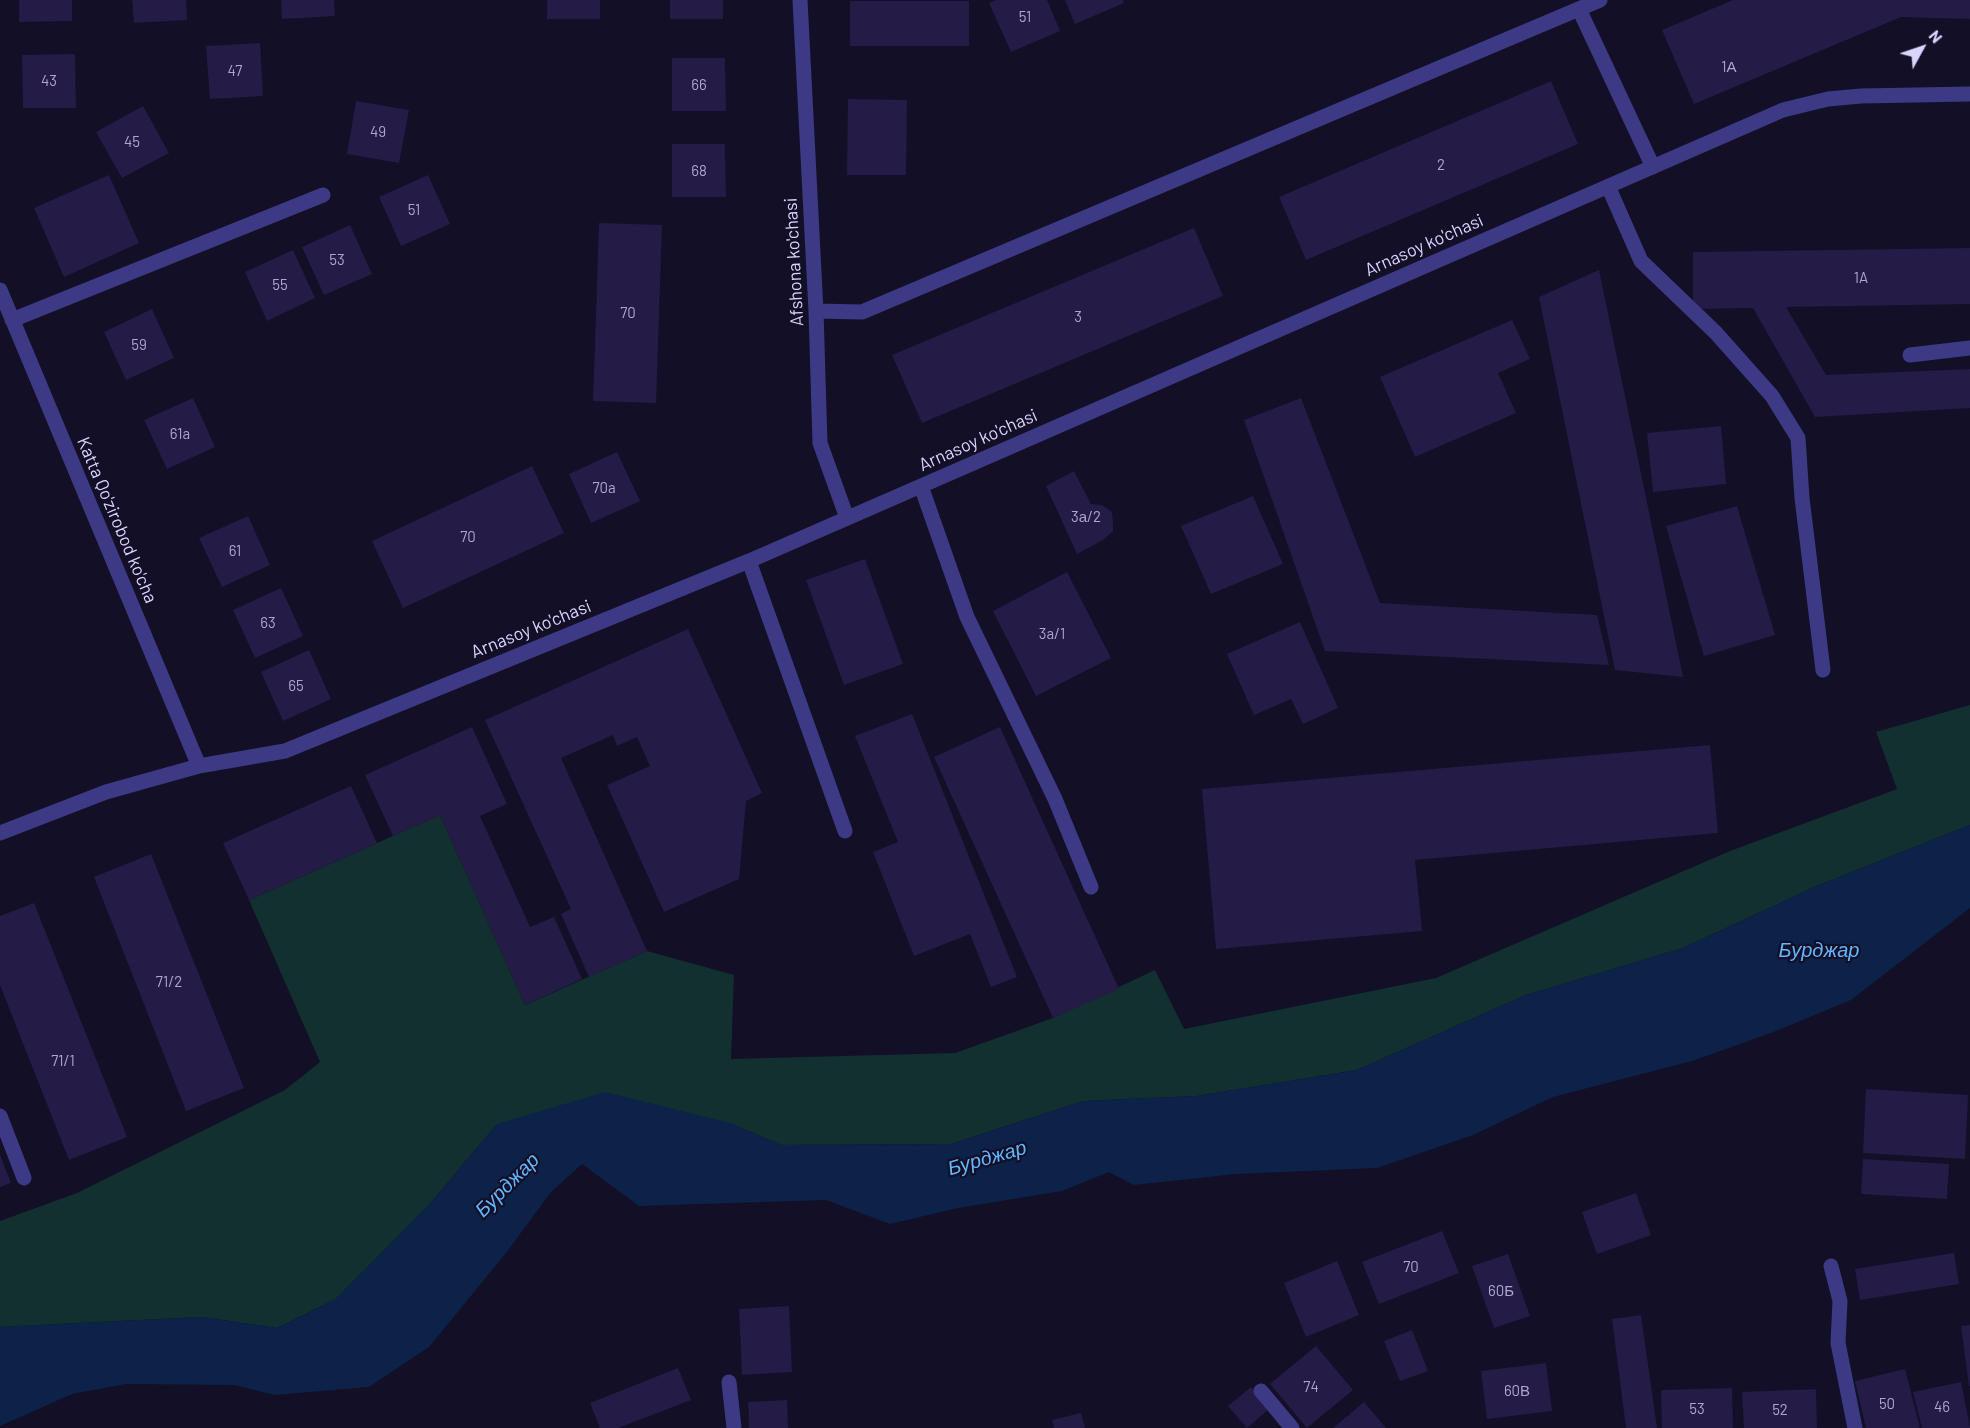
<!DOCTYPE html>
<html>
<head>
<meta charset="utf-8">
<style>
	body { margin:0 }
	#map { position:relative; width:1970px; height:1428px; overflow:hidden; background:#130f26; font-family:Barlow,sans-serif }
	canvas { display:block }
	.north { position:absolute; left:1892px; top:18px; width:60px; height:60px; -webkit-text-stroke:4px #130f26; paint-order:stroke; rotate:50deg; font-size:16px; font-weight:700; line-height:24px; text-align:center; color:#d9d4ff }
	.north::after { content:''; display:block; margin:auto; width:21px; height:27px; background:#d9d4ff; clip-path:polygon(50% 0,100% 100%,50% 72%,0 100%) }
</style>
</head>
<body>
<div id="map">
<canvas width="1970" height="1428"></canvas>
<div class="north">N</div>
</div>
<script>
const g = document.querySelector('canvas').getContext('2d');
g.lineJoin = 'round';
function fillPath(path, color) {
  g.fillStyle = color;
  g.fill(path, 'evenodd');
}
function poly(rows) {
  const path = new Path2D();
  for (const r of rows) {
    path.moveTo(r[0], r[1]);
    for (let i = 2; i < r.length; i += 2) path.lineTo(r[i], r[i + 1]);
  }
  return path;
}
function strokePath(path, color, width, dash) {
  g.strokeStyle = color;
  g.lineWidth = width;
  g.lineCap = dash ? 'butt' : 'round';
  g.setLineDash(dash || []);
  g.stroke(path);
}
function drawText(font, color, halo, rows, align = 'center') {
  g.font = font + ' Barlow,sans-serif';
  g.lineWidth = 4.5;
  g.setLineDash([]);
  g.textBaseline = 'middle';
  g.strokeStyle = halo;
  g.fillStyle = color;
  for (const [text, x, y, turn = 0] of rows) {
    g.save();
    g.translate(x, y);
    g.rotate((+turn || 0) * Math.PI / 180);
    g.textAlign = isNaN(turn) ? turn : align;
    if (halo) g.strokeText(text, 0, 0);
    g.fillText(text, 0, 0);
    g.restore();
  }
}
const green = poly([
	[1970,705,1970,825,1819,885,1683,948,1523,996,1357,1070,1197,1096,1083,1101,951,1144,781,1145,730,1123,497,1124,428,1206,336,1299,277,1328,202,1317,0,1327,0,1221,77,1193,285,1090,320,1062,249,900,440,815,525,1005,647,951,734,975,731,1059,955,1053,1053,1018,1155,970,1184,1029,1436,978,1730,851,1897,789,1876,732]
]);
const water = poly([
	[1970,825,1970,908,1851,1000,1771,1033,1692,1061,1553,1097,1473,1135,1377,1168,1236,1174,1134,1185,1109,1172,1062,1191,958,1208,890,1224,826,1200,639,1206,582,1164,551,1192,506,1253,429,1347,369,1387,275,1395,234,1385,126,1384,72,1394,0,1426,0,1327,202,1317,277,1328,336,1299,428,1206,497,1124,605,1092,730,1123,781,1145,951,1144,1083,1101,1197,1096,1357,1070,1523,996,1683,948,1819,885]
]);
const building = poly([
	[19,0,72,0,72,21,19,22],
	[132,0,186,0,187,20,134,23],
	[281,0,334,0,335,16,282,19],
	[547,0,600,0,600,19,547,19],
	[670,0,723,0,723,19,670,19],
	[996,0,1047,0,1060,31,1011,52,989,3],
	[1065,0,1123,0,1124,3,1075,24],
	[1733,0,1970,0,1970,19,1901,17,1694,104,1662,30],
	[850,1,969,1,969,46,850,46],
	[260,43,263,96,210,99,206,46],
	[75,54,76,108,23,108,22,55],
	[672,58,725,58,726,111,672,111],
	[1551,81,1578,144,1306,260,1279,197],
	[848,99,907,100,906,175,847,175],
	[356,101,409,110,399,163,347,154],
	[143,106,169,153,122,178,96,132],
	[672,144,725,144,726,197,672,197],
	[109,175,139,243,64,277,34,208],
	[428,175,450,224,401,246,379,197],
	[599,223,662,225,656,403,593,401],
	[350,225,372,274,324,295,302,247],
	[1194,228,1223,296,922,423,892,355],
	[1970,248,1970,304,1786,307,1826,375,1970,369,1970,408,1815,417,1753,308,1693,309,1693,252],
	[293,250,315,298,267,321,245,272],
	[1599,270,1683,677,1615,670,1539,297],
	[152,309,174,358,126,380,104,332],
	[1512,320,1530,359,1498,373,1516,413,1415,457,1380,377],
	[193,398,215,447,167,469,144,420],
	[1301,398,1380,603,1597,615,1609,665,1325,651,1244,420],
	[1721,426,1726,484,1653,492,1647,433],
	[617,452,640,501,591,523,569,474],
	[532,466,564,533,403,608,372,541],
	[1074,471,1091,504,1102,505,1112,512,1113,523,1113,531,1103,540,1077,554,1046,486],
	[1253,496,1283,564,1211,594,1181,526],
	[1737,506,1775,635,1704,656,1666,526],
	[248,516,270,565,222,587,199,538],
	[865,559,903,664,844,685,806,580],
	[1067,572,1111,658,1036,696,993,611],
	[281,588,303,636,255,658,233,610],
	[1300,622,1338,708,1303,724,1291,699,1254,715,1227,654],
	[688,629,762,793,746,801,739,879,664,912,607,785,650,766,637,737,617,746,613,735,561,758,647,951,589,977,561,914,571,909,485,720],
	[309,650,331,699,283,721,261,672],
	[912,714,1017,977,991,987,970,934,914,956,873,852,898,842,855,736],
	[472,727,507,804,480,816,530,927,554,917,582,979,525,1005,440,815,393,836,365,775],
	[1000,727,1119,989,1053,1018,934,757],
	[1710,745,1718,833,1415,860,1422,931,1216,949,1202,789],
	[351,786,377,843,249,900,223,843],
	[151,854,244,1088,186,1111,94,877],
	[34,903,127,1137,69,1160,0,985,0,916],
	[1866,1089,1968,1095,1965,1159,1863,1153],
	[0,1155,11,1183,0,1187],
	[1863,1159,1949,1164,1947,1199,1861,1194],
	[1636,1193,1651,1235,1597,1254,1582,1212],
	[1442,1231,1459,1273,1379,1304,1362,1262],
	[1954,1253,1959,1284,1860,1300,1855,1269],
	[1508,1254,1530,1316,1494,1328,1472,1266],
	[1337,1261,1359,1315,1306,1337,1284,1283],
	[789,1306,792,1372,742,1375,739,1309],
	[1641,1315,1657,1428,1626,1428,1612,1319],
	[1970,1325,1970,1386,1969,1386,1961,1326],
	[1412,1330,1428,1371,1400,1381,1384,1341],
	[1316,1346,1353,1390,1307,1428,1270,1384],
	[1546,1363,1552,1411,1487,1419,1481,1371],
	[678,1368,691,1400,618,1428,600,1428,590,1403],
	[1905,1369,1920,1428,1866,1428,1855,1381],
	[1961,1382,1970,1428,1922,1428,1913,1392],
	[1251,1387,1269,1409,1247,1428,1228,1406],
	[1732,1388,1733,1428,1662,1428,1661,1390],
	[1816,1389,1817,1428,1744,1428,1742,1392],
	[787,1400,788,1428,749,1428,748,1402],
	[1364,1402,1386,1428,1333,1428],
	[1081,1413,1085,1428,1054,1428,1052,1420]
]);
const minor = poly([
	[800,0,816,311,820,443,847,518],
	[1579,9,1653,167],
	[1608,186,1641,261,1716,333,1772,396,1798,438,1802,498,1823,670],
	[0,290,199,766],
	[816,311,862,312,1600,0],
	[12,320,323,195],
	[1910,355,1970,348],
	[921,486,967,617,1055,799,1091,887],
	[749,561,845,831],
	[0,833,106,792,199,766,285,751,749,561,1783,110,1828,99,1861,96,1970,94],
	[0,1116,24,1178],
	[1831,1266,1840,1301,1838,1343,1855,1428],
	[729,1382,734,1428],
	[1261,1391,1292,1428]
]);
const numberNames = [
	["51",1025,17],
	["1А",1729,67],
	["47",235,71],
	["43",49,81],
	["66",699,85],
	["49",378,132],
	["45",132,142],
	["2",1441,165],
	["68",699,171],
	["51",414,210],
	["53",337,260],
	["1A",1861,278],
	["55",280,285],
	["70",628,313],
	["3",1078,317],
	["59",139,345],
	["61a",180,434],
	["70a",604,488],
	["3а/2",1086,517],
	["70",468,537],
	["61",235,551],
	["63",268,623],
	["3a/1",1052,634],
	["65",296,686],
	["71/2",169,982],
	["71/1",63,1061],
	["70",1411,1267],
	["60Б",1501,1291],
	["74",1311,1387],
	["60В",1517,1391],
	["50",1887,1404],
	["46",1942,1407],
	["53",1697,1409],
	["52",1780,1410]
];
const streetNames = [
	["Arnasoy ko'chasi",1424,245,-24],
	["Afshona ko'chasi",794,262,-93],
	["Arnasoy ko'chasi",978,440,-24],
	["Katta Qo'zirobod ko'cha",117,520,67],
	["Arnasoy ko'chasi",531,629,-22]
];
const waterNames = [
	["Бурджар",1819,950],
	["Бурджар",987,1158,-16],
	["Бурджар",507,1185,-45]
];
fillPath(green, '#12302f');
fillPath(water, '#0c2248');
fillPath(building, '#241b47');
strokePath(minor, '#3d3a85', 15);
drawText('15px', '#aca6d1', null, numberNames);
drawText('18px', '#d9d4ff', '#130f26', streetNames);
drawText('italic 20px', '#62b6ff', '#130f26', waterNames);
</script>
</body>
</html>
